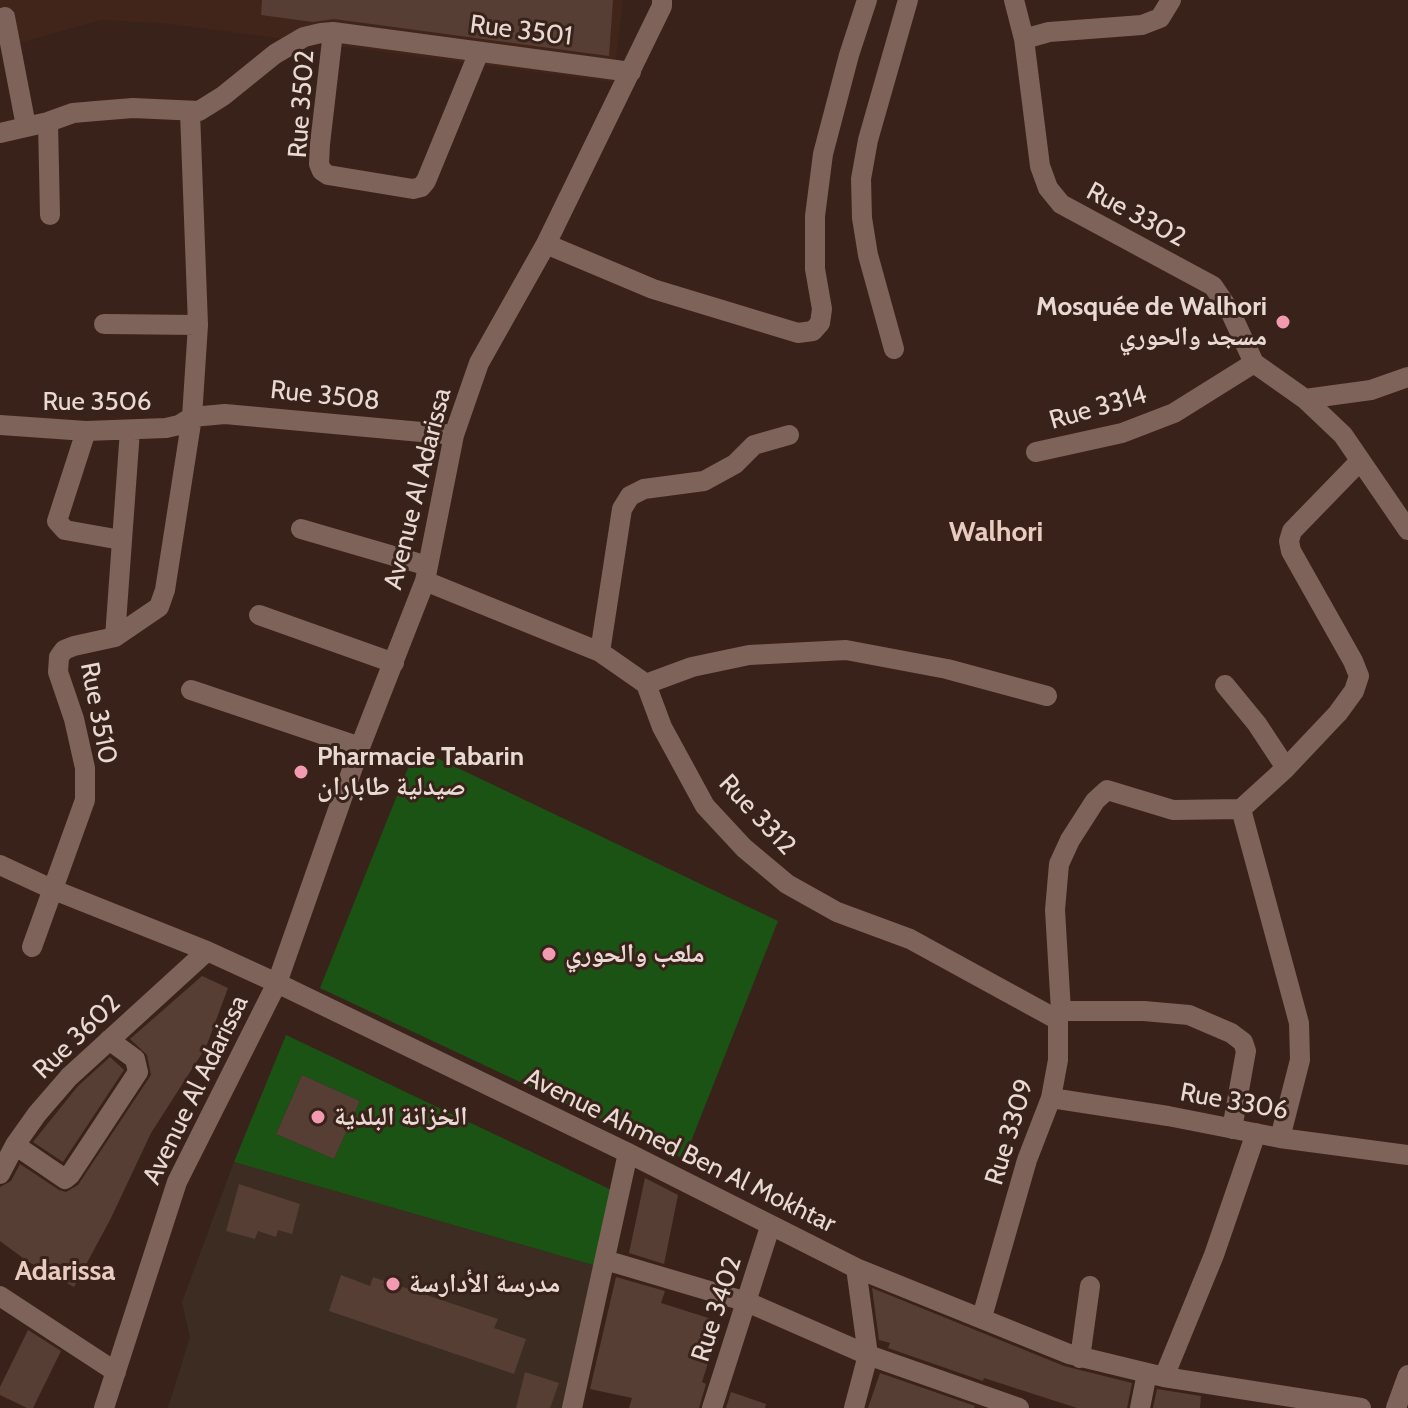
<!DOCTYPE html>
<html>
<head>
<meta charset="utf-8">
<style>
	body { margin:0 }
	canvas { display:block; background:#38221a }
</style>
</head>
<body>
<canvas width="1408" height="1408"></canvas>
<script>
const g = document.querySelector('canvas').getContext('2d');
g.lineJoin = 'round';
function fillPath(path, color) {
  g.fillStyle = color;
  g.fill(path, 'evenodd');
}
function poly(rows) {
  const path = new Path2D();
  for (const r of rows) {
    path.moveTo(r[0], r[1]);
    for (let i = 2; i < r.length; i += 2) path.lineTo(r[i], r[i + 1]);
  }
  return path;
}
function strokePath(path, color, width, dash) {
  g.strokeStyle = color;
  g.lineWidth = width;
  g.lineCap = dash ? 'butt' : 'round';
  g.setLineDash(dash || []);
  g.stroke(path);
}
function drawText(font, color, halo, rows, align = 'center') {
  g.font = font + ' Cabin,"Noto Naskh Arabic",sans-serif';
  g.lineWidth = 6;
  g.setLineDash([]);
  g.textBaseline = 'middle';
  g.strokeStyle = halo;
  g.fillStyle = color;
  for (const [text, x, y, turn = 0] of rows) {
    g.save();
    g.translate(x, y);
    g.rotate((+turn || 0) * Math.PI / 180);
    g.textAlign = isNaN(turn) ? turn : align;
    if (halo) g.strokeText(text, 0, 0);
    g.fillText(text, 0, 0);
    g.restore();
  }
}
const built = poly([
	[0,0,623,0,613,82,163,23,101,20,0,48]
]);
const education = poly([
	[234,1162,600,1267,571,1408,168,1408,190,1337,182,1302]
]);
const green = poly([
	[416,748,778,921,684,1159,320,988],
	[286,1035,622,1195,600,1267,234,1162],
	[302,1075,360,1101,334,1159,276,1134]
]);
const building = poly([
	[262,0,613,0,609,56,334,19,313,22,261,15],
	[202,976,228,988,206,1047,151,1133,111,1218,74,1287,27,1261,0,1241,0,1187,11,1181,20,1164,59,1190,66,1192,78,1185,151,1075,147,1055,130,1039],
	[110,1057,124,1070,63,1162,33,1142,78,1086],
	[302,1075,360,1101,334,1159,276,1134],
	[645,1178,678,1195,664,1264,629,1253],
	[239,1184,300,1204,292,1234,278,1230,276,1237,258,1231,255,1239,226,1231],
	[341,1275,370,1286,373,1277,498,1319,494,1328,526,1339,514,1374,329,1311],
	[616,1277,665,1291,661,1303,721,1322,702,1382,706,1384,699,1408,629,1408,632,1398,590,1389],
	[872,1288,1064,1366,1132,1383,1127,1408,1077,1408,984,1378,983,1381,888,1348,890,1343,879,1340],
	[28,1330,61,1351,33,1408,27,1408,0,1395,0,1387],
	[525,1372,559,1383,550,1408,516,1408],
	[880,1373,975,1406,974,1408,868,1408],
	[1157,1389,1201,1396,1200,1408,1153,1408],
	[731,1392,766,1404,765,1408,726,1408]
]);
const street = poly([
	[1014,0,1024,39,1040,166,1048,188,1061,204,1213,286,1230,311,1254,363,1305,399,1343,435,1408,530],
	[5,17,26,126],
	[333,32,320,144,319,164,322,171,328,175,413,189,421,187,426,181,479,52],
	[1024,39,1049,32,1142,25,1160,18,1171,0],
	[48,122,50,215],
	[0,133,48,122,73,113,96,111,133,108,199,111,223,96,275,54,304,37,321,33,333,32,631,72],
	[546,244,653,289,798,333,813,331,820,323,822,309,815,269,815,216,823,154,849,55,867,0],
	[104,324,198,325],
	[894,349,868,255,862,218,861,179,868,140,908,0],
	[1305,399,1371,390,1408,377],
	[0,425,86,431,166,428,179,425,192,417,225,414,454,435],
	[86,431,57,521,65,530,121,540],
	[1036,452,1122,433,1174,413,1254,363],
	[301,529,428,566],
	[425,581,600,652,646,684,662,727,705,806,744,848,787,884,837,912,910,939,1058,1020],
	[259,615,394,663],
	[115,637,130,430],
	[600,652,622,509,630,496,644,489,704,481,735,464,754,445,789,435],
	[646,684,692,667,749,655,846,650,947,669,1047,696],
	[1225,685,1257,724,1286,768],
	[191,690,360,747],
	[1241,809,1286,768,1338,713,1354,691,1359,676,1353,661,1291,551,1289,541,1292,531,1359,462],
	[0,865,54,890,207,951,277,983,628,1153,856,1268,1069,1354,1164,1377,1361,1408],
	[32,947,85,800,85,768,74,719,58,672,59,657,64,650,74,646,115,637,159,607,165,590,192,417,198,325,190,112],
	[1061,1011,1144,1011,1189,1015,1231,1033,1243,1042,1246,1051,1232,1129],
	[1051,1098,1168,1116,1280,1138,1408,1155],
	[15,1145,65,1179,70,1175,138,1072,135,1059,109,1040],
	[0,1174,15,1145,37,1114,69,1077,207,951],
	[605,1260,747,1302,868,1355,1019,1408],
	[0,1296,116,1372],
	[982,1317,1027,1160,1051,1098,1058,1060,1058,1020,1061,1011,1055,910,1059,864,1070,840,1095,801,1107,790,1173,810,1241,809,1299,1023,1300,1060,1280,1138],
	[1080,1358,1090,1286],
	[1164,1377,1214,1255,1256,1133],
	[104,1408,177,1182,277,983,360,747,425,581,454,435,479,363,546,244,662,6,662,0],
	[572,1408,628,1153],
	[712,1408,770,1227],
	[854,1408,868,1355,856,1268],
	[1140,1408,1147,1373],
	[1396,1408,1408,1375]
]);
const markers = [
	[1283,322,8,"#f29aaf"],
	[301,772,8,"#f29aaf"],
	[549,954,8,"#f29aaf"],
	[318,1117,8,"#f29aaf"],
	[393,1284,8,"#f29aaf"]
];
const streetNames = [
	["Rue 3501",521,31,7],
	["Rue 3502",302,104,-86],
	["Rue 3302",1136,215,28],
	["Rue 3508",325,396,6],
	["Rue 3506",97,402],
	["Rue 3314",1098,408,-16],
	["Avenue Al Adarissa",418,489,-76],
	["Rue 3510",98,713,79],
	["Rue 3312",757,815,47],
	["Rue 3602",77,1037,-44],
	["Avenue Al Adarissa",196,1090,-64],
	["Rue 3306",1234,1102,10],
	["Rue 3309",1010,1132,-73],
	["Avenue Ahmed Ben Al Mokhtar",680,1151,26],
	["Rue 3402",717,1309,-72]
];
const poiNames = [
	["Mosquée de Walhori",1267,307,"right"],
	["مسجد والحوري",1267,337,"right"],
	["Pharmacie Tabarin",317,757],
	["صيدلية طاباران",317,787],
	["ملعب والحوري",565,954],
	["الخزانة البلدية",334,1117],
	["مدرسة الأدارسة",409,1284]
];
const neighbourhoodNames = [
	["Walhori",996,533],
	["Adarissa",65,1272]
];
fillPath(built, '#42251a');
fillPath(education, '#3c2c22');
fillPath(green, '#1b5314');
fillPath(building, '#563e35');
strokePath(street, '#7d6359', 20);
for (const [x, y, r, color] of markers) {
  const dot = new Path2D();
  dot.arc(x, y, r, 0, 2 * Math.PI);
  g.fillStyle = color;
  g.fill(dot);
  strokePath(dot, '#38221a', 3);
}
drawText('26px', '#e8d9d3', '#38221a', streetNames);
drawText('bold 26px', '#e8d9d3', '#38221a', poiNames, 'left');
drawText('bold 28px', '#e9cbc0', '#38221a', neighbourhoodNames);
</script>
</body>
</html>
